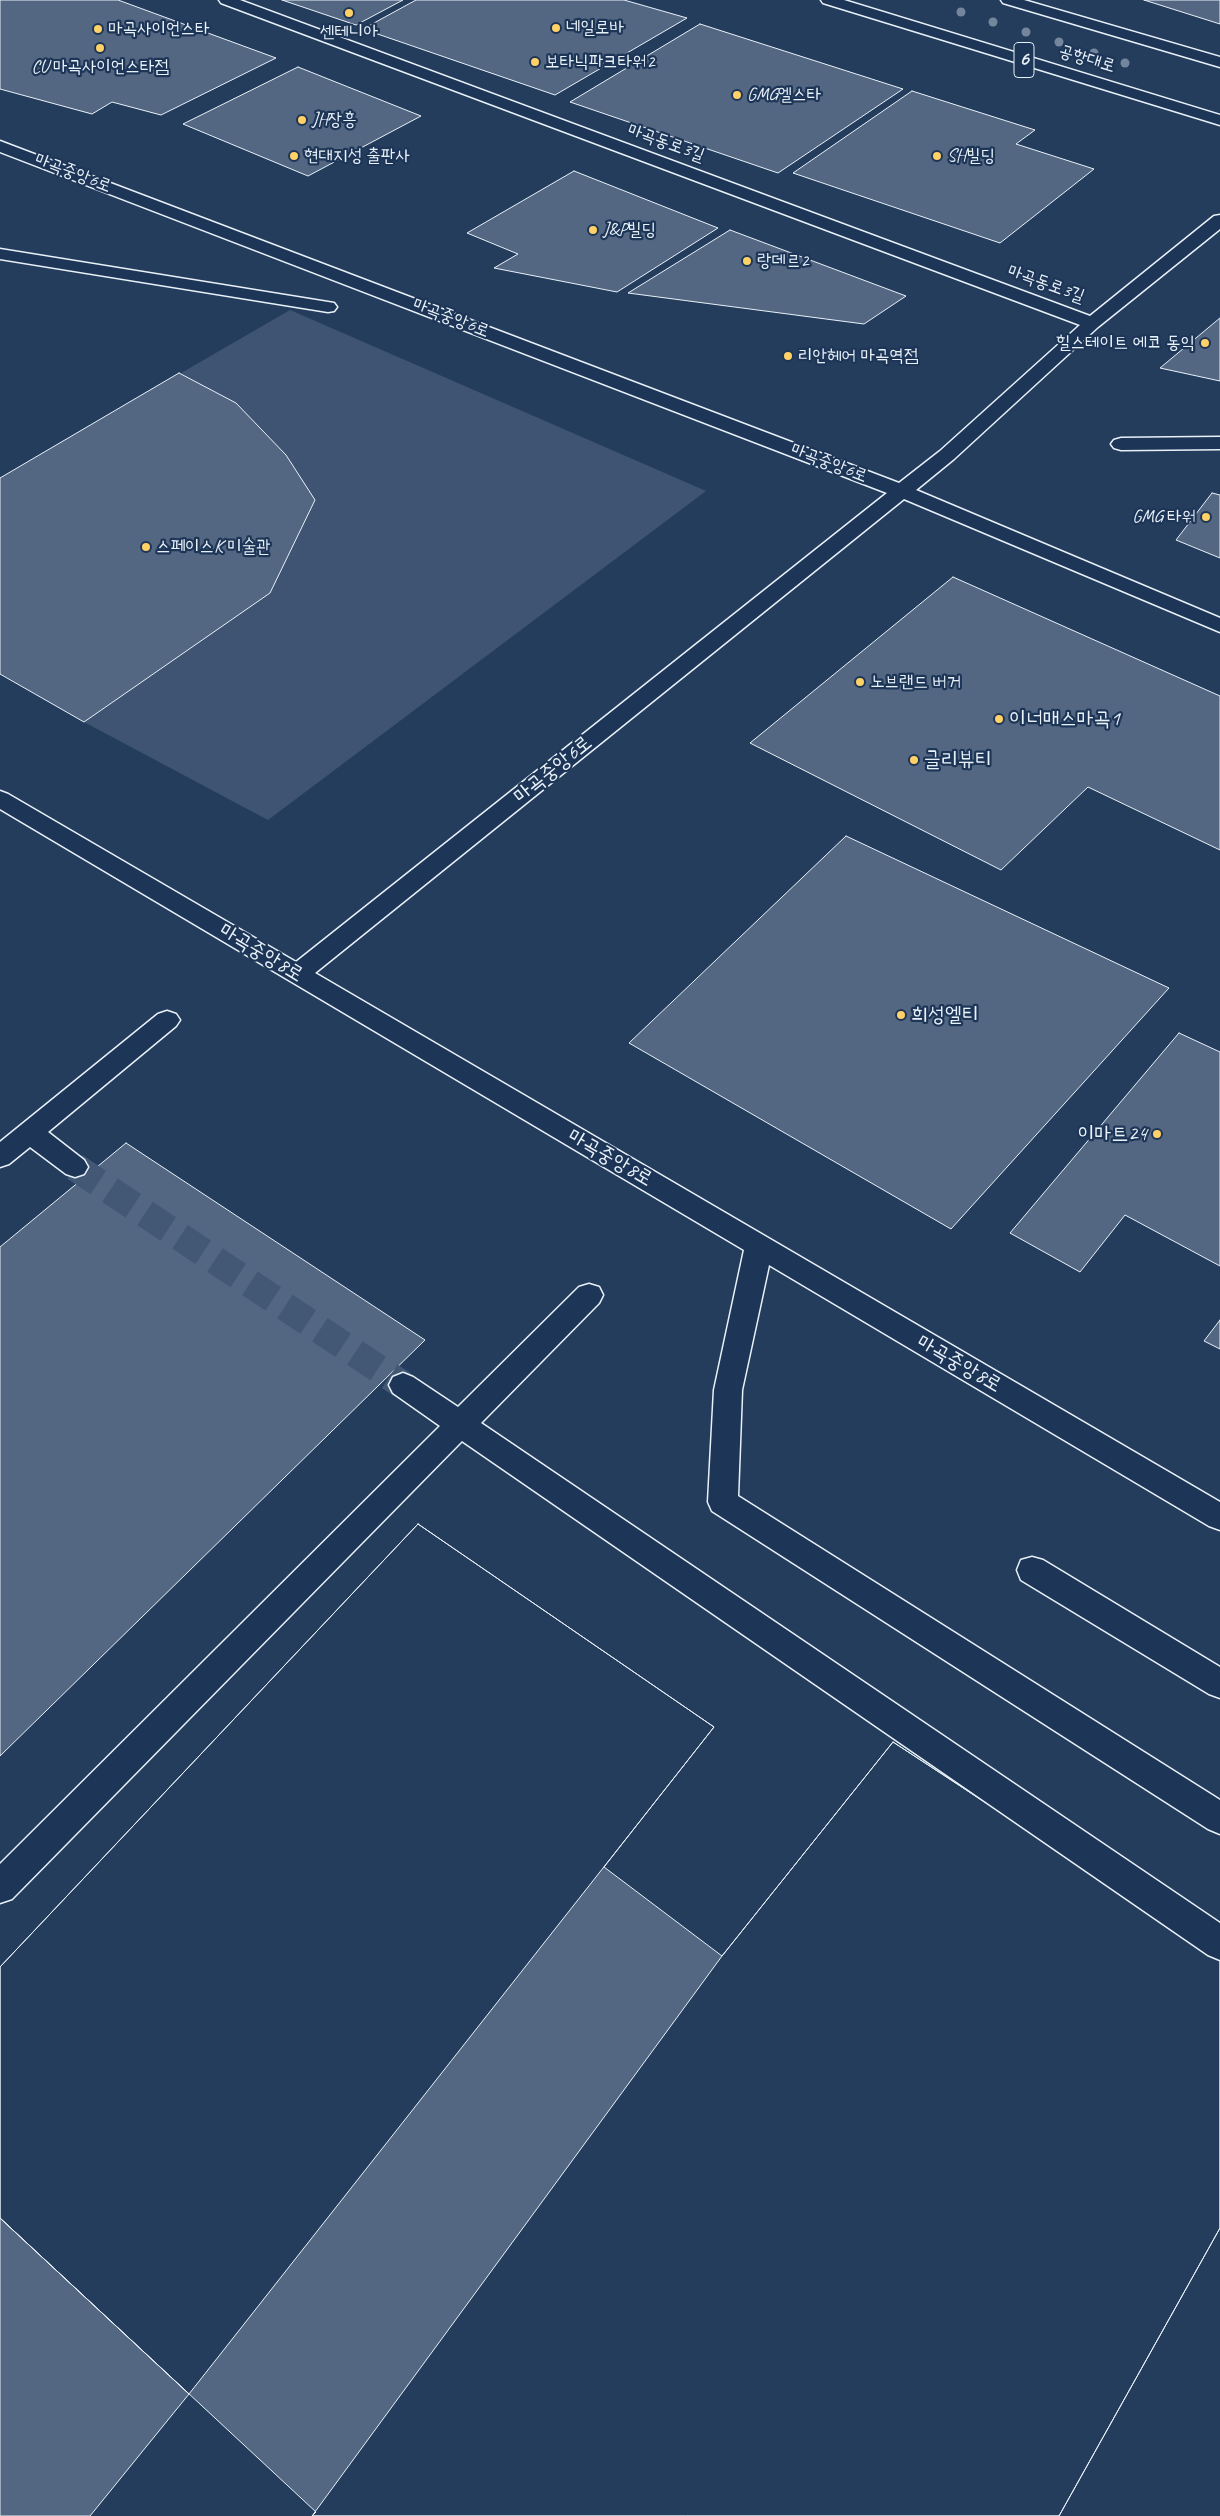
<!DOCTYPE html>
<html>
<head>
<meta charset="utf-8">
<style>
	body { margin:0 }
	canvas { display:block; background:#253d5d }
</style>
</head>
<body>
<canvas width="1220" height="2516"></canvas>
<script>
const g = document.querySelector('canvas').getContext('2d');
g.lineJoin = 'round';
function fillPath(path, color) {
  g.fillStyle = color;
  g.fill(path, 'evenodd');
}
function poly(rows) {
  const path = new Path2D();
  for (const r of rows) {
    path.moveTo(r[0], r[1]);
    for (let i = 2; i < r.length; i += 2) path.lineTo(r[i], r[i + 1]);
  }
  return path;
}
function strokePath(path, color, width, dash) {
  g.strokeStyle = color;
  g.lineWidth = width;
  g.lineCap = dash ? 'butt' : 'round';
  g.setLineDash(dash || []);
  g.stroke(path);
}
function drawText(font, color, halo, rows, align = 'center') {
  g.font = font + ' Caveat,"Poor Story",sans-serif';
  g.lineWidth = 4.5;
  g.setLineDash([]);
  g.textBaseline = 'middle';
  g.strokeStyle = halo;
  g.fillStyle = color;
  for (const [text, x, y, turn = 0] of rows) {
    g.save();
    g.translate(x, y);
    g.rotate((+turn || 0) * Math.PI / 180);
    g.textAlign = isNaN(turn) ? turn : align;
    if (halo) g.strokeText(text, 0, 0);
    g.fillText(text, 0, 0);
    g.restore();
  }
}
const green = poly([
	[290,310,706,491,268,820,84,722,0,478]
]);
const building = poly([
	[0,0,118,0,276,58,161,115,112,102,92,114,0,89,0,0],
	[282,0,403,0,356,25,282,0],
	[416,0,624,0,687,18,555,95,363,29,416,0],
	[1144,0,1220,0,1220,24,1144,0],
	[700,24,903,89,778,173,570,102,700,24],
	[298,67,421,116,308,176,183,124,298,67],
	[912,91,1035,130,1016,144,1094,169,1000,243,793,173,912,91],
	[574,171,718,228,617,292,494,268,518,254,467,233,574,171],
	[730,230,906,296,864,324,628,293,730,230],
	[1220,318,1220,381,1160,368,1220,318],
	[179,373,236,403,286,455,315,500,270,593,84,722,0,674,0,478,179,373],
	[1212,493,1220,495,1220,558,1176,540,1212,493],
	[953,577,1220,696,1220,850,1088,787,1001,870,750,743,953,577],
	[846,836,1169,988,951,1229,629,1043,846,836],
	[1179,1033,1220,1052,1220,1266,1125,1215,1080,1272,1010,1233,1179,1033],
	[126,1143,425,1340,0,1756,0,1247,126,1143],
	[1220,1320,1220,1349,1204,1341,1220,1320],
	[418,1524,714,1727,189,2394,0,2218,0,1967,418,1524],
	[418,1524,714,1727,604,1867,722,1956,893,1742,1220,1956,1220,2228,1059,2516,312,2516,316,2512,0,2218,0,1967,418,1524],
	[893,1742,1220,1956,1220,2228,1059,2516,312,2516,722,1956,893,1742],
	[0,2218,189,2394,90,2516,0,2516,0,2218]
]);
const minorTunnel = poly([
	[75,1167,403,1385]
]);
const minor = poly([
	[219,0,240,0,1090,316,1214,216,1220,215,1220,229,1098,327,954,459,916,490,1220,618,1220,632,904,499,315,973,1220,1502,1220,1530,1209,1526,769,1265,742,1390,738,1496,1220,1800,1220,1834,1208,1829,712,1511,708,1502,714,1390,744,1250,0,809,0,791,8,794,296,962,887,493,0,152,0,141,899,483,940,451,1080,325,221,3,219,0],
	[0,249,328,302,334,303,337,307,334,311,328,312,0,259,0,249],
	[1220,437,1220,449,1121,450,1114,448,1111,444,1114,440,1121,438,1220,437],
	[167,1011,176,1014,180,1020,176,1026,48,1132,84,1160,88,1167,84,1174,75,1177,66,1174,30,1147,9,1164,0,1167,0,1142,158,1014,167,1011],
	[589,1284,599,1287,603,1295,599,1303,481,1423,1220,1923,1220,1960,1208,1955,462,1441,12,1899,0,1903,0,1864,440,1426,393,1393,389,1385,393,1377,403,1373,413,1377,458,1407,579,1287,589,1284],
	[1032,1557,1043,1560,1220,1667,1220,1698,1209,1694,1021,1580,1017,1570,1021,1560,1032,1557]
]);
const major = poly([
	[821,0,844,0,1220,115,1220,125,823,3,821,0],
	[1001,0,1024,0,1220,57,1220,67,1003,3,1001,0]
]);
const trees = [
	[961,12],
	[993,22],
	[1026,32],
	[1059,42],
	[1094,53],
	[1125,63]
];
const markers = [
	[349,13,5,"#ffd166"],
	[556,28,5,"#ffd166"],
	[98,29,5,"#ffd166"],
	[100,48,5,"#ffd166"],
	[535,62,5,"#ffd166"],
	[737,95,5,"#ffd166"],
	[302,120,5,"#ffd166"],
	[294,156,5,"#ffd166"],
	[937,156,5,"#ffd166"],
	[593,230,5,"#ffd166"],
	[747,261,5,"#ffd166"],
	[1205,343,5,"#ffd166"],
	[788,356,5,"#ffd166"],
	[1206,517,5,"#ffd166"],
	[146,547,5,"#ffd166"],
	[860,682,5,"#ffd166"],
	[999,719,5,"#ffd166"],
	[914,760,5,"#ffd166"],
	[901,1015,5,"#ffd166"],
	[1157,1134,5,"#ffd166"]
];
const farPoinames = [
	["네일로바",566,28],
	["마곡사이언스타",108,29],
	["센테니아",349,32,"center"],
	["보타닉파크타워2",545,62],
	["CU 마곡사이언스타점",100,67,"center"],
	["GMG엘스타",747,95],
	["JH장흥",312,120],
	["현대지성 출판사",304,156],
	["SH빌딩",947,156],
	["J&P빌딩",603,230],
	["랑데르2",757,261],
	["힐스테이트 에코 동익",1195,343,"right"],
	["리안헤어 마곡역점",798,356],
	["GMG 타워",1196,517,"right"],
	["스페이스K 미술관",156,547],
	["노브랜드 버거",870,682]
];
const farStreetnames = [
	["공항대로",1087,59,17],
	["마곡동로3길",666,143,20],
	["마곡중앙6로",73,173,21],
	["마곡동로3길",1046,284,20],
	["마곡중앙6로",451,318,21],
	["마곡중앙6로",829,463,21]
];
const shields = [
	[1024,60,20]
];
const shieldNames = [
	["6",1024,60]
];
const poiNames = [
	["이너매스마곡1",1009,719],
	["글리뷰티",924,760],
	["희성엘티",911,1015],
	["이마트24",1147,1134,"right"]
];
const streetNames = [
	["마곡중앙6로",553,770,-39],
	["마곡중앙8로",261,953,31],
	["마곡중앙8로",610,1158,30],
	["마곡중앙8로",959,1364,30]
];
fillPath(green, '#3e5472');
fillPath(building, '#536782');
strokePath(building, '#e8f1f8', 1);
strokePath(minorTunnel, '#425874', 28, [28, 14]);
strokePath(minor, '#e8f1f8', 3);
strokePath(major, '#e8f1f8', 3);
fillPath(minor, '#1d3557');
fillPath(major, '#1d3557');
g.fillStyle = '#74869c';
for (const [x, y] of trees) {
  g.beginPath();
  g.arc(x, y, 4.5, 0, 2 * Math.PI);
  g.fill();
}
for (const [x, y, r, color] of markers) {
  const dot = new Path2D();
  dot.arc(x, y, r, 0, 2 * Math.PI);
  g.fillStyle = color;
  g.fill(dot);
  strokePath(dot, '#1d3557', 2);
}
drawText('18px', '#e8f1f8', '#1d3557', farPoinames, 'left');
drawText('18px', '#e8f1f8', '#1d3557', farStreetnames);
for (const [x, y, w] of shields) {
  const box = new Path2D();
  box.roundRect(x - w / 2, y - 17.5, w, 35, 4);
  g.fillStyle = '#1d3557';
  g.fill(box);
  strokePath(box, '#e8f1f8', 1);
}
drawText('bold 20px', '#e8f1f8', null, shieldNames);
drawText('21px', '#e8f1f8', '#1d3557', poiNames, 'left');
drawText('21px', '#e8f1f8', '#1d3557', streetNames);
</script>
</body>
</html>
